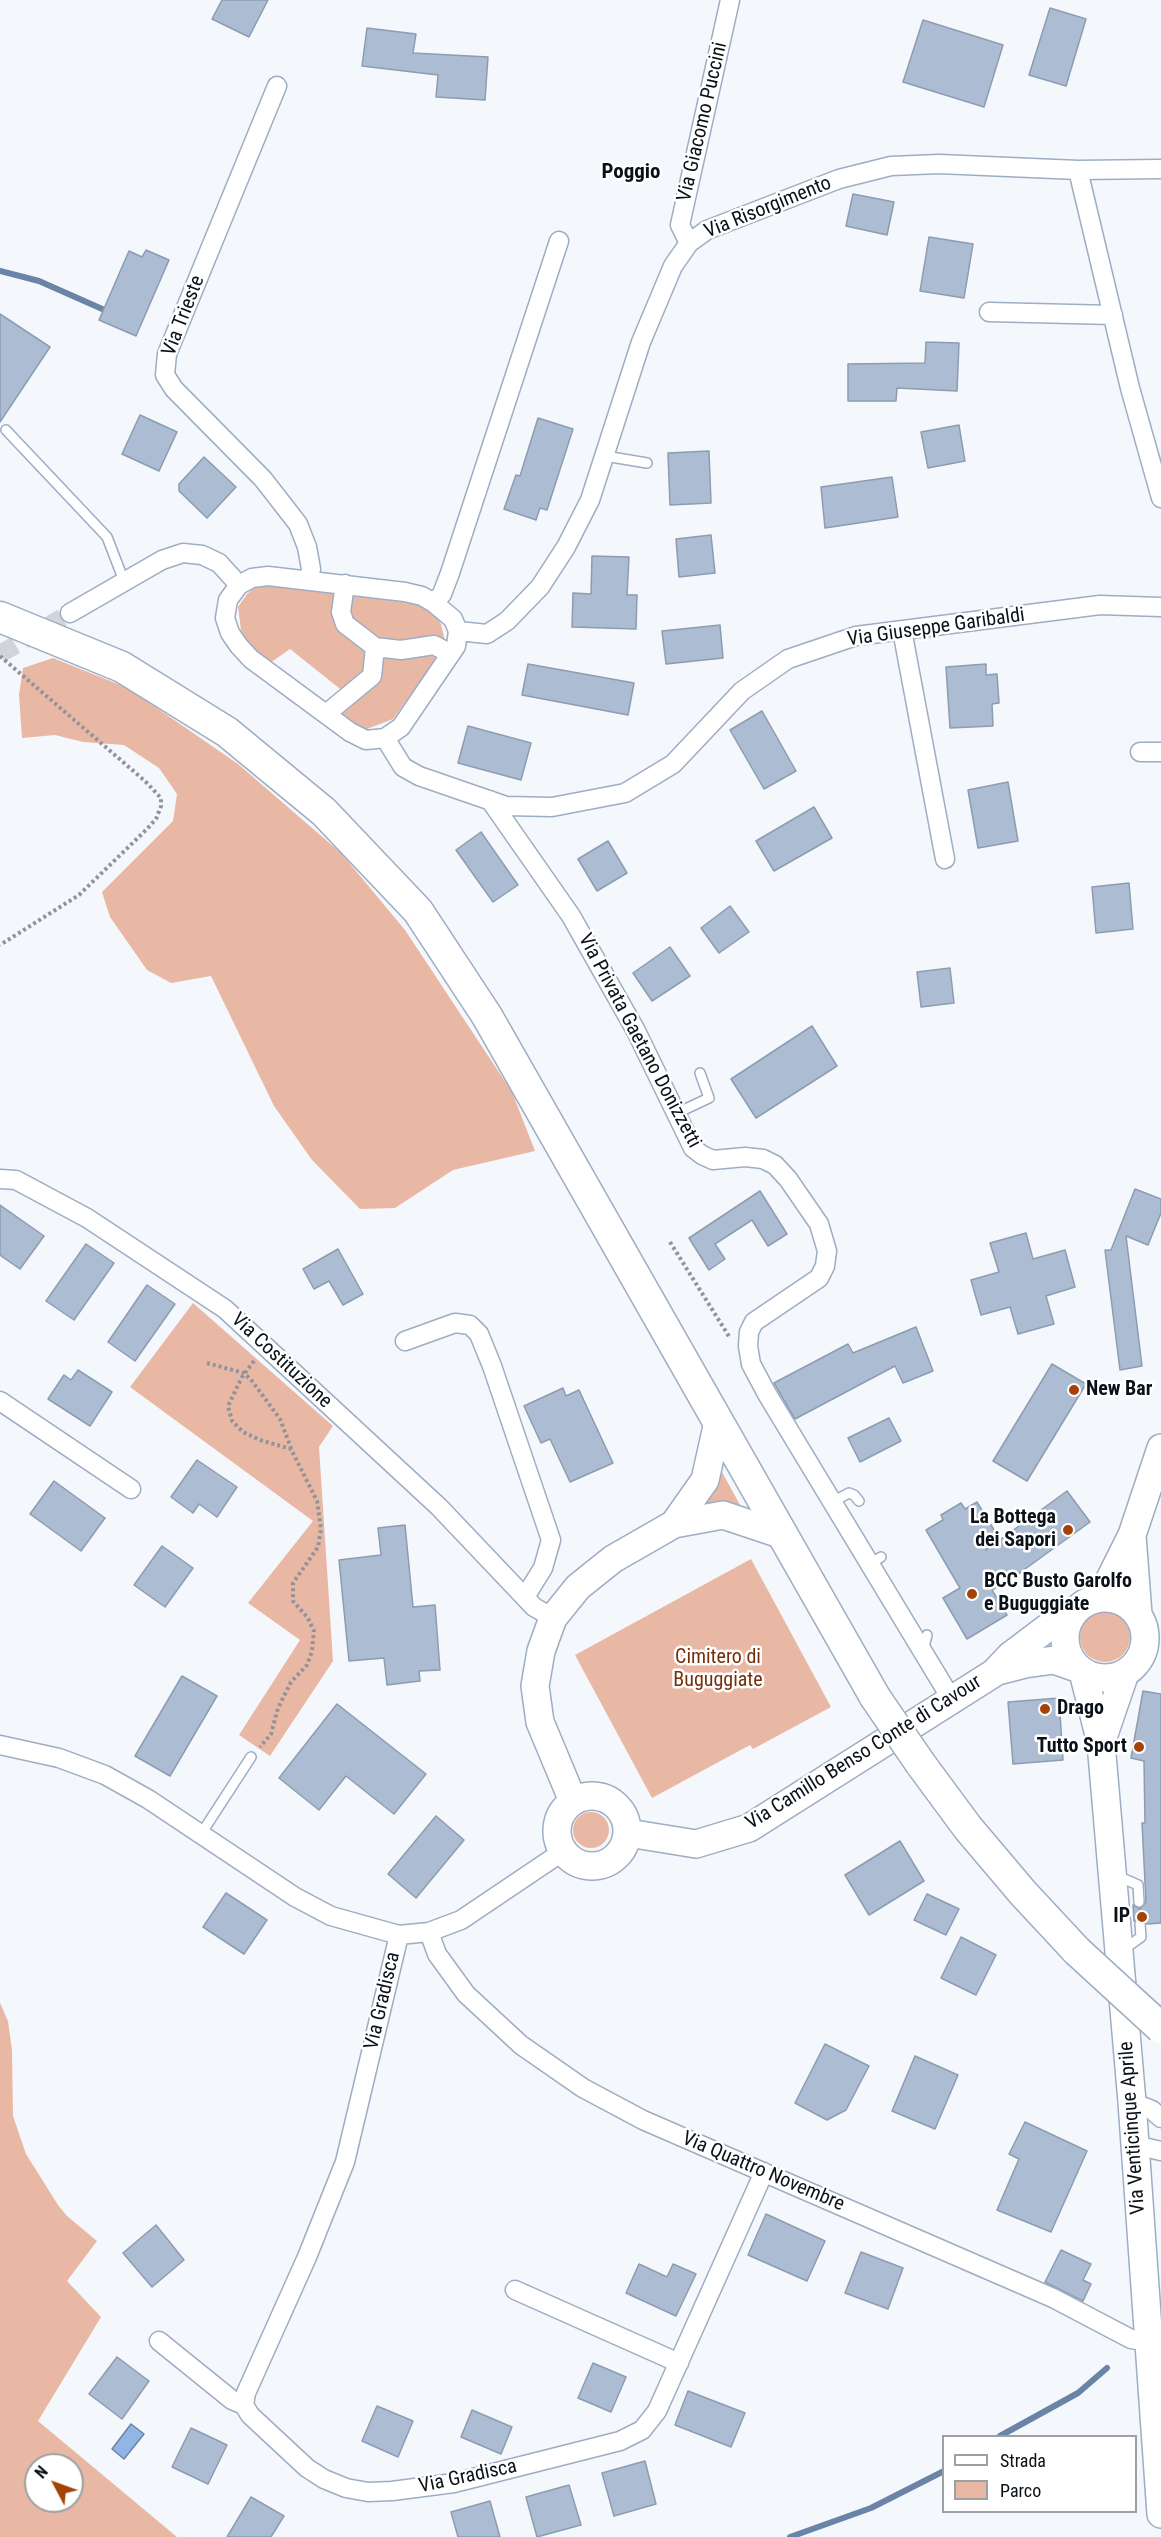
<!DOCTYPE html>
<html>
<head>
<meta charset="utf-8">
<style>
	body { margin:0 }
	#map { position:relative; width:1161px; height:2537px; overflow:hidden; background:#f4f7fc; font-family:"Roboto Condensed",sans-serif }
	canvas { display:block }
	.legend { position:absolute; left:942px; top:2435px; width:195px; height:78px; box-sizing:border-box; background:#fff; border:2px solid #9da0a3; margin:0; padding:8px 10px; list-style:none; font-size:18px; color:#0b1118 }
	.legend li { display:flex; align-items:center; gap:12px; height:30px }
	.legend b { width:30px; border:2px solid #9da0a3 }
	.north { position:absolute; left:24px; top:2453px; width:60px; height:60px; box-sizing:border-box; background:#fff; border:2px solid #9da0a3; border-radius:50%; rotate:311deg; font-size:16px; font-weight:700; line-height:24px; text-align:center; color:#0b1118 }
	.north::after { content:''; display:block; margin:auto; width:21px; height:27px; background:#a54307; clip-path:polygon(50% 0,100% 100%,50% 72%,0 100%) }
</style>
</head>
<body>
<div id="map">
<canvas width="1161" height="2537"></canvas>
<ul class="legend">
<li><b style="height:8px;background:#fff"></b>Strada</li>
<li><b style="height:16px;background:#e9b8a4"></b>Parco</li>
</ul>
<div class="north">N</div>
</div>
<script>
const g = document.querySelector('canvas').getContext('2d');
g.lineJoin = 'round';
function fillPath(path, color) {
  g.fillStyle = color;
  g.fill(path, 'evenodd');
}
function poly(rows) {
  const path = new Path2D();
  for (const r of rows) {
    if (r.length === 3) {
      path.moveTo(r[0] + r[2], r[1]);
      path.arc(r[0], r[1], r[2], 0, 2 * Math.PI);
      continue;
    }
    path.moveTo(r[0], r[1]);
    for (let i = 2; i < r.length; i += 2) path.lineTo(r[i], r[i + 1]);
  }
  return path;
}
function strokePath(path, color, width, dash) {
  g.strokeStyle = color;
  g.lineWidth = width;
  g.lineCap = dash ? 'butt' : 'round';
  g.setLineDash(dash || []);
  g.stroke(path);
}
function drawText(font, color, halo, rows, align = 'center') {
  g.font = font + ' "Roboto Condensed",sans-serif';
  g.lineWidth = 5;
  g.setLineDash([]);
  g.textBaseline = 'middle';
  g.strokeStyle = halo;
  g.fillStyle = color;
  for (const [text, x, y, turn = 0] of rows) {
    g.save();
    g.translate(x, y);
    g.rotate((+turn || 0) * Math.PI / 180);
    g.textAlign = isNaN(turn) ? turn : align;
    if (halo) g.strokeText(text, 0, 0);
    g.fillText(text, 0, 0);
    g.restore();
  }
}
const green = poly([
	[268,583,416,604,429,609,436,615,441,624,446,645,393,719,367,729,352,725,328,706,344,692,290,649,270,663,247,642,241,630,238,607,247,594,257,586],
	[53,658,128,688,238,764,341,853,405,930,512,1092,535,1151,453,1170,395,1208,360,1209,312,1160,274,1106,211,976,171,983,147,970,110,917,102,892,173,821,177,794,159,768,124,745,83,742,55,735,22,738,19,695,23,668],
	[193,1303,333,1426,319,1447,333,1661,270,1756,239,1735,300,1640,248,1603,313,1521,130,1387],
	[722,1472,740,1505,724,1502,703,1505,715,1490],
	[751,1559,831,1707,753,1749,750,1745,652,1798,575,1655],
	[1105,1637,25],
	[591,1830,18],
	[0,2003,8,2021,12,2050,13,2116,26,2154,58,2205,67,2216,97,2241,67,2281,101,2317,38,2421,177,2537,0,2537],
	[36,2465,72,2465,72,2501,36,2501]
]);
const water = poly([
	[131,2424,144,2434,124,2459,112,2449,131,2424]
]);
const stream = poly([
	[0,271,39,281,109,312],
	[1000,2436,1078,2393,1107,2368],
	[790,2537,871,2508,944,2471]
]);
const building = poly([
	[222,0,268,0,249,37,212,19,222,0],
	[1050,8,1086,19,1066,86,1029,75,1050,8],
	[923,20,1003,45,984,107,903,82,923,20],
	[367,28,416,34,413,53,488,57,485,100,436,97,438,75,362,66,367,28],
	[853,194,894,202,887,235,846,226,853,194],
	[929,237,973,244,964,298,920,291,929,237],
	[146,250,169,260,136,336,99,320,129,251,142,257,146,250],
	[0,314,50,347,0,422,0,314],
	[926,342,959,343,957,391,897,388,896,401,848,401,848,364,925,363,926,342],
	[140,415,177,432,159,471,122,454,140,415],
	[538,418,573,429,547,510,540,508,536,520,504,509,516,475,520,476,538,418],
	[959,425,965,461,928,468,921,432,959,425],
	[709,451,711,503,670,505,668,453,709,451],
	[204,457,236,487,207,518,179,491,179,484,204,457],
	[892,477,898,517,825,528,821,487,892,477],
	[711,535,715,573,679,577,676,539,711,535],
	[592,556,629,557,627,595,637,595,636,629,572,627,573,593,591,594,592,556],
	[720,625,723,658,666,664,662,631,720,625],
	[528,664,634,683,628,715,522,695,528,664],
	[986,664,986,675,997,674,999,703,992,704,993,726,950,728,946,667,986,664],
	[762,711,796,771,764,789,730,730,762,711],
	[468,726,531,743,521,780,458,763,468,726],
	[1008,782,1018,841,978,848,968,790,1008,782],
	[814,807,832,838,774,871,756,841,814,807],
	[481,832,518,885,493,902,456,850,481,832],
	[608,841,627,873,597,891,578,859,608,841],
	[1129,883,1133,929,1096,933,1092,887,1129,883],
	[730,906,749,932,719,953,701,928,730,906],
	[670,947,690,976,652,1001,633,973,670,947],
	[950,968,954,1003,921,1007,917,972,950,968],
	[812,1026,837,1066,756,1118,731,1079,812,1026],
	[1135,1189,1161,1199,1161,1213,1148,1245,1126,1236,1142,1366,1120,1370,1105,1250,1111,1250,1135,1189],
	[760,1191,787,1234,768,1246,752,1220,715,1244,725,1259,709,1270,689,1238,760,1191],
	[0,1205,44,1236,20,1269,0,1255,0,1205],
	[1026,1233,1033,1259,1065,1250,1075,1287,1046,1296,1054,1324,1018,1334,1010,1307,981,1315,971,1280,999,1272,990,1243,1026,1233],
	[86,1244,114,1263,74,1320,46,1301,86,1244],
	[338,1249,363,1294,343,1305,329,1281,314,1289,303,1269,338,1249],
	[147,1285,175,1304,135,1361,108,1342,147,1285],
	[916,1327,933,1371,903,1383,895,1366,795,1419,774,1383,848,1344,853,1353,916,1327],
	[1052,1364,1086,1384,1027,1481,993,1461,1052,1364],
	[78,1370,112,1392,90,1426,48,1399,64,1375,71,1380,78,1370],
	[563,1388,566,1396,579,1390,613,1463,570,1482,550,1439,541,1443,524,1406,563,1388],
	[889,1418,901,1441,860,1462,848,1438,889,1418],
	[197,1460,237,1487,217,1517,199,1504,193,1513,171,1497,197,1460],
	[54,1481,105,1518,81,1551,30,1514,54,1481],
	[1067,1491,1090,1522,1021,1572,992,1590,1007,1615,967,1639,943,1598,960,1588,926,1530,943,1520,941,1515,961,1503,965,1509,977,1502,996,1533,986,1550,1067,1491],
	[405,1525,413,1607,435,1605,440,1670,419,1671,420,1681,387,1685,384,1658,349,1661,339,1560,381,1555,378,1528,405,1525],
	[162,1546,193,1568,165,1607,134,1585,162,1546],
	[182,1676,217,1696,170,1776,135,1756,182,1676],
	[1143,1691,1161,1694,1161,1923,1147,1924,1142,1918,1134,1921,1133,1905,1140,1909,1146,1902,1142,1823,1145,1823,1144,1761,1131,1758,1143,1691],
	[1059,1698,1063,1760,1013,1764,1008,1702,1059,1698],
	[337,1704,426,1774,394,1814,346,1776,319,1810,279,1778,337,1704],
	[436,1816,464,1840,416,1898,388,1874,436,1816],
	[900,1841,924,1881,869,1915,845,1875,900,1841],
	[226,1893,267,1920,244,1954,203,1927,226,1893],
	[927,1894,959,1909,946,1935,914,1920,927,1894],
	[961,1937,996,1955,976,1995,941,1978,961,1937],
	[825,2044,869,2066,846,2110,827,2120,795,2103,825,2044],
	[915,2056,958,2075,935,2129,892,2111,915,2056],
	[1025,2122,1087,2151,1051,2232,997,2210,1019,2159,1009,2154,1025,2122],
	[766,2214,825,2241,807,2281,748,2255,766,2214],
	[156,2225,184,2260,152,2287,123,2253,156,2225],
	[1061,2250,1091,2264,1083,2280,1091,2284,1083,2301,1045,2282,1061,2250],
	[861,2252,903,2268,888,2309,845,2293,861,2252],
	[639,2264,667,2277,673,2264,696,2274,676,2316,626,2293,639,2264],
	[117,2357,149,2381,122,2419,89,2394,117,2357],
	[593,2363,626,2377,611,2412,578,2398,593,2363],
	[688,2391,745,2413,731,2447,675,2425,688,2391],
	[377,2406,413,2421,398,2457,362,2441,377,2406],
	[472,2410,512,2427,501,2454,461,2437,472,2410],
	[191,2428,227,2445,208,2484,172,2467,191,2428],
	[645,2461,656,2504,614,2516,602,2473,645,2461],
	[569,2485,581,2525,537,2537,526,2497,569,2485],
	[251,2497,284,2516,271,2537,227,2537,251,2497],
	[490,2501,500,2537,458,2537,451,2512,490,2501]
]);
const streetTunnel = poly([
	[0,654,70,613]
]);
const path = poly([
	[0,656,145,781,161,798,161,806,156,819,147,829,79,895,0,945],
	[670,1242,730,1338],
	[254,1361,242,1377,228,1406,232,1421,243,1432,260,1440,291,1449,317,1501,321,1529,318,1547,293,1583,293,1601,308,1618,314,1631,312,1651,307,1665,291,1682,278,1708,271,1734,260,1747],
	[207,1363,244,1373,252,1381,280,1419,291,1448]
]);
const lane = poly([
	[6,430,107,537,124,581],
	[605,456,647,463],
	[677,1113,709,1098,700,1073],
	[832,1502,849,1493,854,1495,859,1501],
	[870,1564,881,1557],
	[923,1651,927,1635],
	[201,1834,251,1757],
	[1115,1875,1138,1885,1139,1902],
	[1124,1949,1141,1937,1140,1924]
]);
const street = poly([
	[277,86,167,354,165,375,174,389,263,479,298,524,307,547,311,569,309,579],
	[1078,170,1130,388,1161,498],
	[689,243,680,225,730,0],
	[989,312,1113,315],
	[268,576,405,592,422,596,434,603,453,619,458,631,456,646,401,727,385,738,366,740,350,732,251,659,239,646,230,633,225,618,228,600,239,585,252,578,268,576],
	[345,584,341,612,345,624,375,647,401,650,434,645,451,654],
	[434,603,442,594,450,573,559,241],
	[70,613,162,560,183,553,202,555,219,563,239,585],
	[902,630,945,859],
	[458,631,487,634,507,621,540,587,566,547,590,500,641,342,673,266,689,243,707,230,839,179,891,166,939,164,1078,170,1161,169],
	[326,714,372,676,375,647],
	[385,738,403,767,419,776,506,806,552,807,625,793,673,764,742,691,788,659,856,636,1100,605,1161,607],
	[1140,752,1161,752],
	[490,800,571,916,636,1031,693,1148,702,1155,713,1160,745,1157,763,1159,775,1165,788,1179,819,1224,827,1251,825,1266,819,1278,754,1322,749,1332,748,1346,751,1364,767,1394,952,1700],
	[0,1179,16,1180,87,1218,225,1309,439,1507,534,1607,553,1618],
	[405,1341,455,1323,470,1325,479,1334,492,1366,551,1540,543,1568,525,1597],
	[0,1401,131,1489],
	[0,1745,59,1758,105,1775,148,1799,295,1897,331,1916,399,1935,429,1932,461,1920,562,1852],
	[429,1932,437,1954,466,1994,521,2045,583,2088,643,2120,1053,2298,1131,2339,1149,2342],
	[399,1935,345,2162,307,2257,246,2393,244,2405,250,2415,307,2468,324,2479,346,2488,368,2492,392,2491,454,2483,620,2441,642,2430,657,2411,764,2172],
	[1132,2102,1152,2110,1161,2118],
	[1135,2145,1161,2151],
	[515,2290,679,2363],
	[159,2341,232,2400,244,2405]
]);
const secondary = poly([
	[674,1524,705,1480,718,1422],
	[1132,1536,1138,1614],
	[1101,1597,1132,1535,1161,1448],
	[1105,1638,40],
	[998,1671,1025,1664,1054,1660,1077,1668],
	[1083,1672,1101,1743,1132,2102,1161,2514],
	[1101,1743,1125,1673],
	[592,1831,35],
	[573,1801,540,1722,535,1686,541,1651,553,1618,578,1587,613,1559,674,1524,723,1515,780,1534],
	[628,1833,696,1844,749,1828,994,1673,1010,1656,1047,1628,1069,1618]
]);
const primary = poly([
	[0,617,122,667,227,732,324,812,418,911,487,1016,875,1697],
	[920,1763,968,1828,1023,1893,1077,1951]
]);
const primaryBridge = poly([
	[875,1697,920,1763],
	[1077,1951,1161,2028]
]);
const markers = [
	[1074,1390,6,"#a54307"],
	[1068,1530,6,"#a54307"],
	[972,1594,6,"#a54307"],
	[1045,1709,6,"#a54307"],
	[1139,1747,6,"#a54307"],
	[1142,1917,6,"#a54307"]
];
const streetNames = [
	["Via Giacomo Puccini",703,122,-77],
	["Via Risorgimento",768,208,-22],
	["Via Trieste",184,316,-69],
	["Via Giuseppe Garibaldi",936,628,-8],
	["Via Privata Gaetano Donizzetti",639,1041,62],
	["Via Costituzione",281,1361,43],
	["Via Camillo Benso Conte di Cavour",864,1753,-32],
	["Via Gradisca",383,2001,-77],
	["Via Venticinque Aprile",1133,2128,-94],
	["Via Quattro Novembre",763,2172,23],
	["Via Gradisca",468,2477,-12]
];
const poiNames = [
	["New Bar",1086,1390],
	["La Bottega",1056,1518,"right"],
	["dei Sapori",1056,1541,"right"],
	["BCC Busto Garolfo",984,1582],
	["e Buguggiate",984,1605],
	["Drago",1057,1709],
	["Tutto Sport",1127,1747,"right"],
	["IP",1130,1917,"right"]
];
const parkNames = [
	["Cimitero di",718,1658],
	["Buguggiate",718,1681]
];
const neighbourhoodNames = [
	["Poggio",631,173]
];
fillPath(green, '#e9b8a4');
fillPath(water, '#91b5e4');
strokePath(water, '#6984a7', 1.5);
strokePath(stream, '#6984a7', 6);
fillPath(building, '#acbcd2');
strokePath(building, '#8c9cb1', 1.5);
strokePath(streetTunnel, '#d1d4da', 18, [18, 9]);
strokePath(lane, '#9dadc3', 12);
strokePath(street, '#9dadc3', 21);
strokePath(secondary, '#9dadc3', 30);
strokePath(primary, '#9dadc3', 33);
strokePath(path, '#90949a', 4, [3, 3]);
strokePath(lane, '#fff', 9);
strokePath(street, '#fff', 18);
strokePath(secondary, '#fff', 27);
strokePath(primary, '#fff', 30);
strokePath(primaryBridge, '#9dadc3', 33, []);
strokePath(primaryBridge, '#fff', 30);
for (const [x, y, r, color] of markers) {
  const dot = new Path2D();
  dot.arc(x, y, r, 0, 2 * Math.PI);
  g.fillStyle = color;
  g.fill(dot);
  strokePath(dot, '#fff', 2);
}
drawText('20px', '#0b1118', '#fff', streetNames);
drawText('bold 20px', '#0b1118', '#fff', poiNames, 'left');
drawText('20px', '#742e08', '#fff', parkNames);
drawText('bold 21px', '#0b1118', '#fff', neighbourhoodNames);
</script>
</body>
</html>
